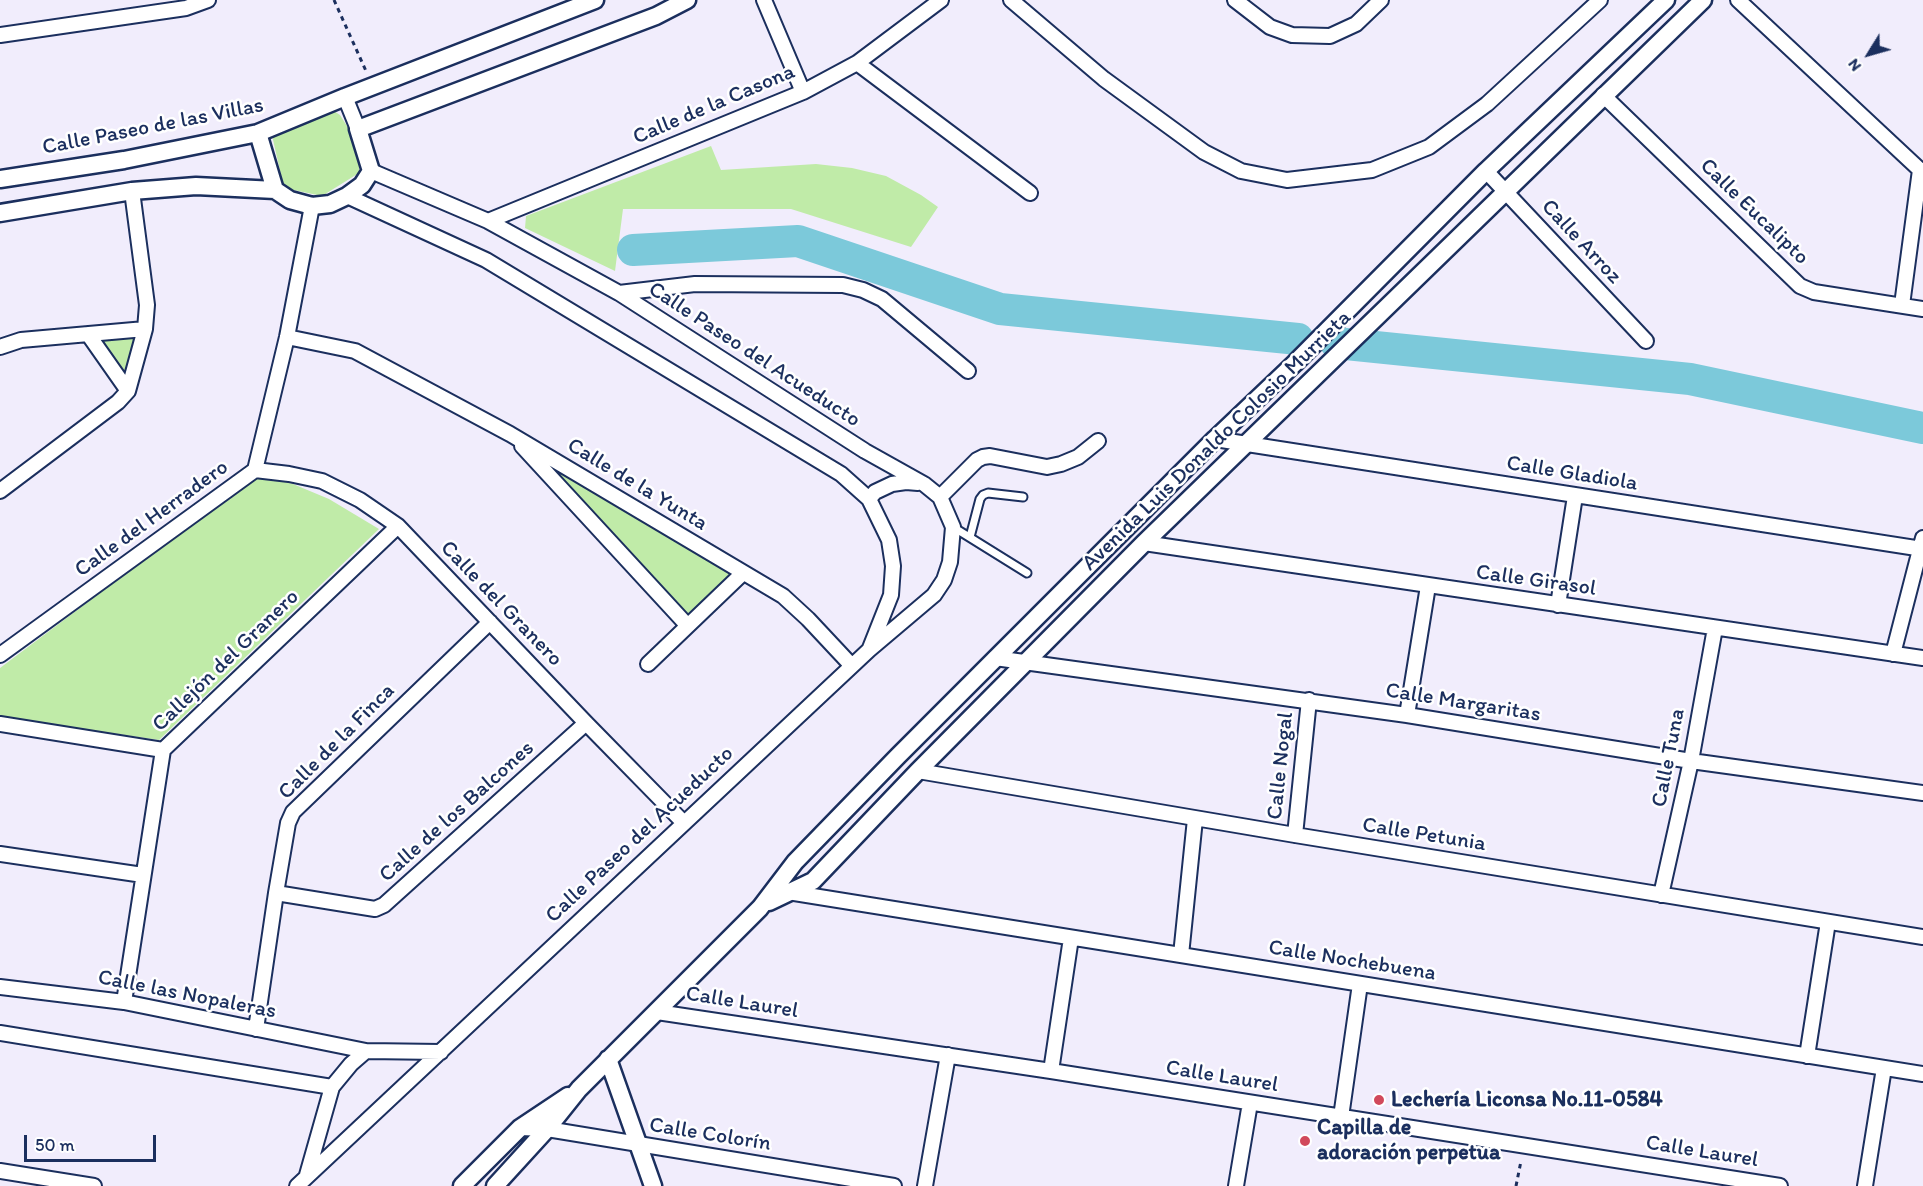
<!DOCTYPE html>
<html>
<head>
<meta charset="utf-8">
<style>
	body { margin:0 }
	#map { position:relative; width:1923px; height:1186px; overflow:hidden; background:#f1edfc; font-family:Itim,sans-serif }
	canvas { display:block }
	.north { position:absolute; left:1839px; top:24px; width:60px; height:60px; -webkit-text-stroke:4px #fff; paint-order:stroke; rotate:233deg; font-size:16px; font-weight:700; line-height:24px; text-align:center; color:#1b2f5e }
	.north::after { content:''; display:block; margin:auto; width:21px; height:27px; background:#1b2f5e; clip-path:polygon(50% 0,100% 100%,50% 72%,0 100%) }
	.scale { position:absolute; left:24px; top:1135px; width:132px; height:27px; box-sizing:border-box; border:3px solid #1b2f5e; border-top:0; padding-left:8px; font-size:18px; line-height:21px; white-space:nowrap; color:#1b2f5e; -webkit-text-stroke:4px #fff; paint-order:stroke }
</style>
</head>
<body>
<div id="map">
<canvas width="1923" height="1186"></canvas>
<div class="north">N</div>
<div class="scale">50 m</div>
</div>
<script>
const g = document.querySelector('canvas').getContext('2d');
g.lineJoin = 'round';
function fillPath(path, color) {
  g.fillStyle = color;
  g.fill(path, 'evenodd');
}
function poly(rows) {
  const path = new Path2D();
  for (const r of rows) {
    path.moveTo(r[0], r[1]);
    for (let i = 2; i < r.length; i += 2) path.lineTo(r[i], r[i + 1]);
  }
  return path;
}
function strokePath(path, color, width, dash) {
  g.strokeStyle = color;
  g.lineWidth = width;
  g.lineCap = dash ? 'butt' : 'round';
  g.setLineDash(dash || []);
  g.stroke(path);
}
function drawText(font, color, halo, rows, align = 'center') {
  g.font = font + ' Itim,sans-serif';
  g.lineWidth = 5;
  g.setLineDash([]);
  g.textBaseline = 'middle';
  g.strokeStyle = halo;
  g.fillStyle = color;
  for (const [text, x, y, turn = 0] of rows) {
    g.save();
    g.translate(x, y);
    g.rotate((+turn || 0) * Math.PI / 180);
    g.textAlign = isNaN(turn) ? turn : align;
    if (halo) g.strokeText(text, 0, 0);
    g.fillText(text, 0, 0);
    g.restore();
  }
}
const green = poly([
	[328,107,340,115,354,137,359,158,359,173,322,196,284,188,271,131],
	[711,146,721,170,816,164,852,168,886,176,921,195,938,207,911,247,791,209,623,209,615,271,525,228,526,216],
	[140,333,126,384,93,337],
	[531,450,736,574,687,620],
	[257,475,293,484,329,499,379,529,159,740,0,717,0,668]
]);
const river = poly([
	[633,250,798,241,1000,309,1298,339],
	[1336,343,1690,379,1923,428]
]);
const path = poly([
	[334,0,366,71],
	[1516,1186,1521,1161]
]);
const service = poly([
	[953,527,1027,573],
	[970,537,980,499,983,495,988,493,1023,497]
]);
const minor = poly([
	[764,0,803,92],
	[1011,0,1104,79,1204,152,1241,171,1287,180,1372,170,1429,147,1487,104,1600,0],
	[1235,0,1270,27,1292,35,1330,36,1356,24,1381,0],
	[1738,0,1920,170,1923,170],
	[0,35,186,8,208,0],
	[857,63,1030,193],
	[1603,95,1800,286,1814,292,1923,309],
	[345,97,358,129],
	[1486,171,1646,341],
	[347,196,486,260,841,474,869,499,889,540,893,566,891,595,870,648],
	[488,221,803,92,857,63,941,0],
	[619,293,695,284,843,285,863,290,882,299,968,371],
	[1902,305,1920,170],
	[88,334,128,391],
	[287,337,355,351,510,434,783,596,808,619,852,666],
	[0,347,21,340,145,329],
	[1215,439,1923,549],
	[522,446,687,625],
	[255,470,289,474,322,481,360,500,398,526,586,723,684,823],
	[0,491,118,402,128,391,145,329,147,305,132,191],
	[940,497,977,460,983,457,990,456,1047,467,1061,464,1078,457,1098,441],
	[869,499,875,492,892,484,906,482,918,483],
	[1144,543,1923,658],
	[1558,605,1575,496],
	[1893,654,1923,538],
	[0,655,255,470,287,337,312,206],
	[995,658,1407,715,1691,761,1923,793],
	[648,664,743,573],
	[1407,715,1428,586],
	[0,724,163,750],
	[918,771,1295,835,1923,937],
	[1295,835,1309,700],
	[0,854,143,875],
	[788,892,1923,1074],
	[276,893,375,909,384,905,586,723],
	[1661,895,1691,761,1715,628],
	[1181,955,1195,819],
	[0,987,124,1002,366,1051],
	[124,1002,163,750,398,526],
	[657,1012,1051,1071,1780,1186],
	[256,1029,276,893,288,823,293,812,490,622],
	[0,1033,332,1087],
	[1807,1056,1828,922],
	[1051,1071,1071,938],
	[1341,1117,1360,984],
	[520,1128,547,1129,894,1186],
	[0,1171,94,1186],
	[307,1175,332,1087,351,1064,366,1051,441,1052],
	[297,1186,869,650,934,595,944,580,950,562,953,527,940,497,924,484,865,451,619,293,488,221,371,171],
	[925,1186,948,1055],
	[1236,1186,1250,1103],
	[1865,1186,1884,1068]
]);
const tertiary = poly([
	[258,133,275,190],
	[0,179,124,160,258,133,345,97,595,0],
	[0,213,132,191,196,186,275,190,290,200,312,206,330,204,347,196,362,185,371,171,358,129,656,16,687,0],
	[769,902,813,881,918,771,1144,543,1703,0],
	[608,1059,653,1186],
	[462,1186,520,1128,568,1096],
	[495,1186,547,1129,579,1089,760,908,795,862,898,756,1215,439,1295,363,1486,171,1666,0]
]);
const markers = [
	[1379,1100,6,"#d1495b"],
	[1305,1141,6,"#d1495b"]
];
const streetNames = [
	["Calle de la Casona",714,105,-23],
	["Calle Paseo de las Villas",153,127,-11],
	["Calle Eucalipto",1754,212,44],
	["Calle Arroz",1581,242,47],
	["Calle Paseo del Acueducto",754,355,33],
	["Avenida Luis Donaldo Colosio Murrieta",1217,441,-44],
	["Calle Gladiola",1572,474,9],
	["Calle de la Yunta",637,485,31],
	["Calle del Herradero",152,519,-36],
	["Calle Girasol",1536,581,8],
	["Calle del Granero",501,604,46],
	["Callejón del Granero",226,661,-44],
	["Calle Margaritas",1463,703,9],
	["Calle de la Finca",337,742,-45],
	["Calle Tuna",1669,758,-79],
	["Calle Nogal",1281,766,-84],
	["Calle de los Balcones",457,812,-42],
	["Calle Paseo del Acueducto",640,835,-43],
	["Calle Petunia",1424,835,9],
	["Calle Nochebuena",1352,961,9],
	["Calle las Nopaleras",187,995,11],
	["Calle Laurel",742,1003,9],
	["Calle Laurel",1222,1077,9],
	["Calle Colorín",710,1135,9],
	["Calle Laurel",1702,1152,9]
];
const poiNames = [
	["Lechería Liconsa No.11-0584",1391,1100],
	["Capilla de",1317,1128],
	["adoración perpetua",1317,1153]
];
fillPath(green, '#c0eba8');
strokePath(river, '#7cc9da', 32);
strokePath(service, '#1b2f5e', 11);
strokePath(minor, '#1b2f5e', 18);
strokePath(tertiary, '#1b2f5e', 21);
strokePath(path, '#1b2f5e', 3, [4.5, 4.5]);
strokePath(service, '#fff', 7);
strokePath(minor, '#fff', 14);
strokePath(tertiary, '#fff', 16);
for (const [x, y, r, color] of markers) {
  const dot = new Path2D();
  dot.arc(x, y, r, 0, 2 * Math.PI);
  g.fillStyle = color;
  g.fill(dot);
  strokePath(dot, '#fff', 2);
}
drawText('22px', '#1b2f5e', '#fff', streetNames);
drawText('bold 22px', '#1b2f5e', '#fff', poiNames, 'left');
</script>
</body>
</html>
